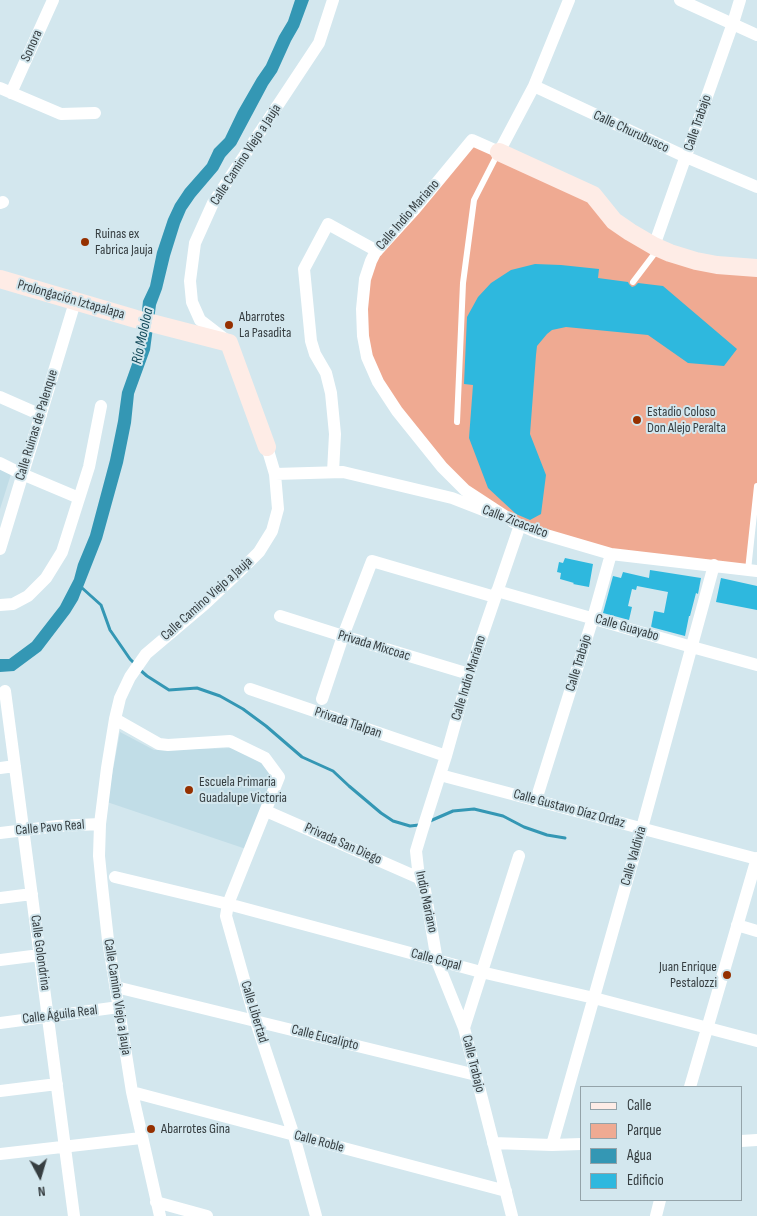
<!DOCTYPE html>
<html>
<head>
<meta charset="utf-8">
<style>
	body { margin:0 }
	#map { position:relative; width:757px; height:1216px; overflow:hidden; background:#d3e7ee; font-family:"Sofia Sans Condensed",sans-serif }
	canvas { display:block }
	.legend { position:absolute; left:580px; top:1086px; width:162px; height:115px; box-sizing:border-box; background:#d3e7ee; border:1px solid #94a3a9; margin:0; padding:6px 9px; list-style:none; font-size:15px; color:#363e41 }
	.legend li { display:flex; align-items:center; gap:10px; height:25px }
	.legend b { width:25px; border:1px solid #94a3a9 }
	.north { position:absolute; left:15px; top:1151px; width:50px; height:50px; -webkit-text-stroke:4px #d3e7ee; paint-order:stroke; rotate:174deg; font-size:14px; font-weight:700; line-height:20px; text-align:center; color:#363e41 }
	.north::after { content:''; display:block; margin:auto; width:18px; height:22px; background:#363e41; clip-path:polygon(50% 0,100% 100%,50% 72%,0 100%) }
</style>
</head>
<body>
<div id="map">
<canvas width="757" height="1216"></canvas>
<ul class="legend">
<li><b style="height:6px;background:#feece6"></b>Calle</li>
<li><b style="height:14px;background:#efaa92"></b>Parque</li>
<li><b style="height:14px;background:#3497b4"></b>Agua</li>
<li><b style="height:14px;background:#2eb8de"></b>Edificio</li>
</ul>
<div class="north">N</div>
</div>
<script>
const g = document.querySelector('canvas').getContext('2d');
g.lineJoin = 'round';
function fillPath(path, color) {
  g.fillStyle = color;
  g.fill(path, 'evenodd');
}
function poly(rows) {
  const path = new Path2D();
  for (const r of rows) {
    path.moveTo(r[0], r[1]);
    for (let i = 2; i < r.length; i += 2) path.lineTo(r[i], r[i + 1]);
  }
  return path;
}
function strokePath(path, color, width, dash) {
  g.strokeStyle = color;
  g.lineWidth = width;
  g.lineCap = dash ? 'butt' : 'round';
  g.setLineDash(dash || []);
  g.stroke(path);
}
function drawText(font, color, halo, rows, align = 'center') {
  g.font = font + ' "Sofia Sans Condensed",sans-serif';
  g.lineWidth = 4;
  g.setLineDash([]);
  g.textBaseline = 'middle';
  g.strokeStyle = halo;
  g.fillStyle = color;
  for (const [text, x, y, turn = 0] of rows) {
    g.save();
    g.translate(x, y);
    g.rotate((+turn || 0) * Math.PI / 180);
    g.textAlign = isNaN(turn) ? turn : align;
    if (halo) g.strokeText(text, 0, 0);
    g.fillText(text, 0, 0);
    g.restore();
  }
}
const built = poly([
	[0,466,12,471,0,509],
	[120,732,154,750,234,748,265,765,274,778,246,849,107,802]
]);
const green = poly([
	[472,140,593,195,646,242,757,268,757,486,748,570,611,554,536,532,465,490,397,411,363,336,371,261]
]);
const water = poly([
	[295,0,309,0,299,27,291,41,277,72,268,85,236,145,225,157,218,170,195,197,186,210,180,224,170,256,162,289,156,305,150,350,134,394,131,423,123,463,102,539,78,600,70,613,41,651,14,671,0,672,0,659,9,659,32,642,60,606,74,579,78,564,90,535,110,460,118,421,122,392,138,347,143,301,150,286,157,252,168,219,175,204,185,189,207,164,214,149,225,138,238,111,257,78,266,65,279,36,288,21]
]);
const stream = poly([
	[81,587,101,605,110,630,130,659,135,664],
	[139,669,147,676,169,690,197,688,220,696,243,709,266,726,302,757,333,771,349,786,381,813,393,821,410,826,419,825],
	[430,821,453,811,474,809,503,816,524,827,547,835,565,838]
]);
const building = poly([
	[535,264,561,265,599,269,598,278,628,282,629,284,632,287,635,286,638,283,663,286,737,349,724,366,688,363,648,335,566,327,552,330,547,334,537,346,536,355,530,434,546,475,541,514,530,520,516,514,488,488,469,438,473,385,464,384,467,317,478,297,491,283,511,270],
	[565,558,593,564,589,587,573,584,574,583,560,579,561,573,557,572,559,562,563,563],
	[650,570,701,578,698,594,696,593,690,616,689,616,685,636,651,627,654,611,664,613,668,592,637,586,636,590,632,589,628,606,632,607,629,620,603,613,613,576,621,578,623,572,649,578],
	[721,578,757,586,757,610,716,602]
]);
const lane = poly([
	[633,282,658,249],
	[457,422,463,283,474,200,498,153],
	[748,570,757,486]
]);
const street = poly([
	[680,0,757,35],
	[534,86,686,157,757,187],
	[0,88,61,114,95,113],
	[11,93,53,0],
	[0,203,3,202],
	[654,246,733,23,740,0],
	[226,340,200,320,192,302,190,281,195,243,213,203,319,43,333,0],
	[0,397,41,415],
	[0,463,22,474,79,498],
	[333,472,335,434,331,393,326,373,315,354,311,341,304,269,328,224,377,251],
	[275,474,343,472,452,498,488,512],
	[513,522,536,532,611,554,757,571],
	[517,524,465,490,442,467,397,411,378,382,367,357,363,336,362,309,365,279,371,261,375,253,415,209,472,140,499,152,534,86,569,0],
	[0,549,75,302],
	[497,591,692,647,757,665],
	[0,605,13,604,28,596,46,578,62,552,89,467,101,406],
	[280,616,343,636,469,674],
	[250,689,446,756],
	[5,691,74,1216],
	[322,699,343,636,372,561,495,597],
	[115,719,159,744,168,745,230,741,265,758,279,777,228,904,226,916,256,1022,294,1136,316,1216],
	[0,768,15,766],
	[440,775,757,859],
	[536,800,593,618,611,554],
	[266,811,419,878],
	[0,833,58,826,100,824],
	[115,877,228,904,481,972,594,998,757,1041],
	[0,898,32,894],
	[737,925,757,931],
	[0,960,40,955],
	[116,987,476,1075],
	[0,1023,119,1007],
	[464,1028,437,961,425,890,419,878,416,851,422,831,446,756,469,674,520,525],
	[690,1087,757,858],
	[0,1091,57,1084],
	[132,1092,506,1191],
	[741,1141,757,1140],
	[493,1143,552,1145,581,1144],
	[552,1145,642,828,714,565],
	[0,1154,141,1138],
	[156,1202,207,1216],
	[160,1216,132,1092,108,940,102,886,99,856,100,824,107,768,115,719,120,698,130,677,146,654,205,604,238,573,259,552,272,531,278,509,275,474,267,447],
	[512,1216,464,1028,519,856],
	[656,1216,660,1200]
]);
const secondary = poly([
	[499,152,593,195,614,221,630,232,654,246,670,253,696,261,717,265,757,268],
	[0,279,136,319,229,343,267,447]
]);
const markers = [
	[85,242,5,"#953000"],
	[229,325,5,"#953000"],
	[637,420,5,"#953000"],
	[189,790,5,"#953000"],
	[727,975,5,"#953000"],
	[151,1129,5,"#953000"]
];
const streetNames = [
	["Sonora",32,46,-66],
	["Calle Trabajo",698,123,-71],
	["Calle Churubusco",631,132,25],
	["Calle Camino Viejo a Jauja",246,155,-57],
	["Calle Indio Mariano",408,215,-49],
	["Prolongación Iztapalapa",71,300,16],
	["Calle Ruinas de Palenque",37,425,-73],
	["Calle Zicacalco",515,522,21],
	["Calle Camino Viejo a Jauja",207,599,-42],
	["Calle Guayabo",627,628,16],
	["Privada Mixcoac",374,646,17],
	["Calle Trabajo",579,663,-73],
	["Calle Indio Mariano",469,678,-73],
	["Privada Tlalpan",348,723,19],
	["Calle Gustavo Díaz Ordaz",569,809,15],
	["Calle Pavo Real",50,828,-5],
	["Privada San Diego",343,844,24],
	["Calle Valdivia",634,856,-74],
	["Indio Mariano",426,902,78],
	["Calle Golondrina",40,953,82],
	["Calle Copal",436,960,15],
	["Calle Camino Viejo a Jauja",117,997,81],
	["Calle Libertad",254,1012,73],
	["Calle Águila Real",60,1015,-7],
	["Calle Eucalipto",325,1038,14],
	["Calle Trabajo",473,1064,76],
	["Calle Roble",319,1142,15]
];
const poiNames = [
	["Ruinas ex",95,234],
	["Fabrica Jauja",95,250],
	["Abarrotes",239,317],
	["La Pasadita",239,333],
	["Estadio Coloso",647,412],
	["Don Alejo Peralta",647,428],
	["Escuela Primaria",199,782],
	["Guadalupe Victoria",199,798],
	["Juan Enrique",717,967,"right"],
	["Pestalozzi",717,983,"right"],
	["Abarrotes Gina",161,1129]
];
const waterNames = [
	["Río Mololoa",143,336,-78]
];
fillPath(built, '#c1dde7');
fillPath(green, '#efaa92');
fillPath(water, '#3497b4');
strokePath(stream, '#3497b4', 3);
fillPath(building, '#2eb8de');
strokePath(lane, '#fff', 6);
strokePath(street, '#fff', 12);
strokePath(secondary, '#feece6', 18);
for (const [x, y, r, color] of markers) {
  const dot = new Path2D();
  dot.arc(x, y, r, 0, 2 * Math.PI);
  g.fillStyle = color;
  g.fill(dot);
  strokePath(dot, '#d3e7ee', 2);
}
drawText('14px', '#363e41', '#d3e7ee', streetNames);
drawText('14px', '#363e41', '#d3e7ee', poiNames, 'left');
drawText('italic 15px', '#114959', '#d3e7ee', waterNames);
</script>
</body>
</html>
